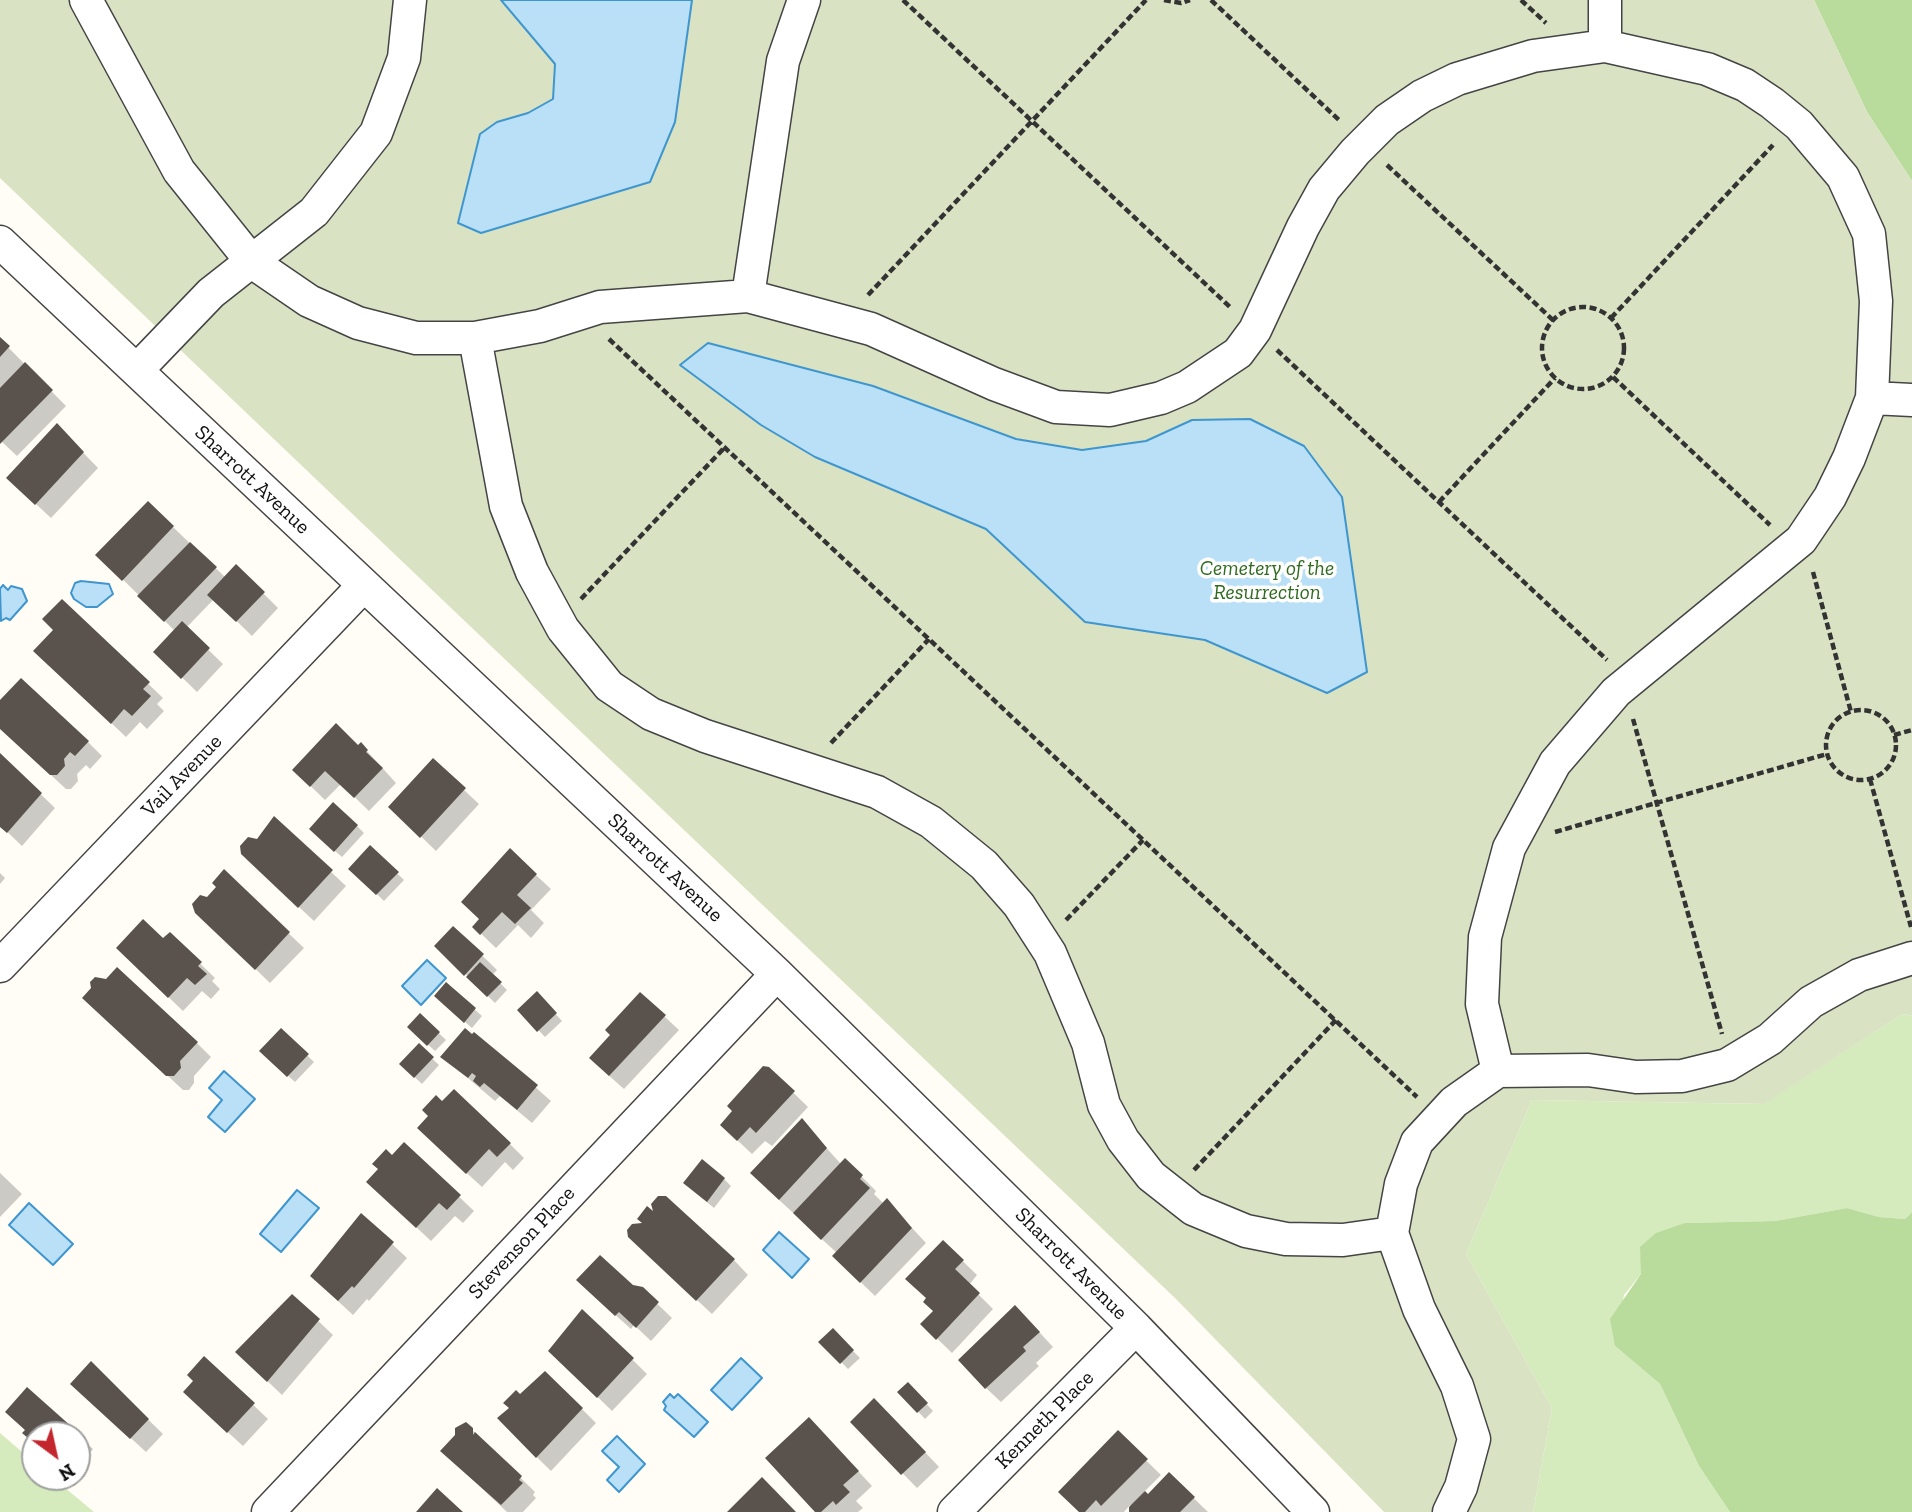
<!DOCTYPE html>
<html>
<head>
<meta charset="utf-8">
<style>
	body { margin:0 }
	#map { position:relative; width:1912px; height:1512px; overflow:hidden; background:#fffdf5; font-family:"Zilla Slab",serif }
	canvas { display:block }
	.north { position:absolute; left:21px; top:1421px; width:70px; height:70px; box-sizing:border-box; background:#fff; border:2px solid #a0a0a0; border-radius:50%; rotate:147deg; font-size:19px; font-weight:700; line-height:28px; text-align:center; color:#111 }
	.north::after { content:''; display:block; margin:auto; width:24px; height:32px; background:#c4262e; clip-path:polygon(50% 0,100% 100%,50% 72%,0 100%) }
</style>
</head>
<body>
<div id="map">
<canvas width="1912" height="1512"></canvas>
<div class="north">N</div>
</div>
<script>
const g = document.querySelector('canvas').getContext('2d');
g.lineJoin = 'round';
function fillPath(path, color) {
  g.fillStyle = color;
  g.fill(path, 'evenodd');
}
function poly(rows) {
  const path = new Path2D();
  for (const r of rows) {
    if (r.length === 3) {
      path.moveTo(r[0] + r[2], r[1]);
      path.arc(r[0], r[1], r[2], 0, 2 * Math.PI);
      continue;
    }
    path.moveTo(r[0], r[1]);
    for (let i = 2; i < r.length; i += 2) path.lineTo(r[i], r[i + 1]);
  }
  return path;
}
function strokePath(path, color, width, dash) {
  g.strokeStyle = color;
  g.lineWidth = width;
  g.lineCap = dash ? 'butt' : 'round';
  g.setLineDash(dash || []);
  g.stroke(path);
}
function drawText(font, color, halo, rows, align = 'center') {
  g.font = font + ' "Zilla Slab",serif';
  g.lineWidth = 7;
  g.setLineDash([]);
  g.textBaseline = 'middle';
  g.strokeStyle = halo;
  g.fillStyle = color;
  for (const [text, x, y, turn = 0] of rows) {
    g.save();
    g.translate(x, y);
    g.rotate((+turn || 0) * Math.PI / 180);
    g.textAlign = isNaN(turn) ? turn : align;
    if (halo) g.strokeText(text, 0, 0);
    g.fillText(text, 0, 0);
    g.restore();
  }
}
const green = poly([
	[1902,1014,1912,1016,1912,1212,1905,1219,1879,1217,1847,1208,1775,1221,1685,1223,1641,1247,1641,1274,1624,1295,1615,1346,1660,1384,1699,1466,1730,1512,1533,1512,1552,1408,1466,1254,1532,1100,1763,1104],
	[0,1433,35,1463,35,1477,52,1477,94,1512,0,1512]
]);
const forest = poly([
	[1814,0,1912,0,1912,181,1867,112],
	[1847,1208,1879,1217,1905,1219,1912,1212,1912,1512,1730,1512,1699,1466,1660,1384,1615,1346,1610,1319,1641,1274,1640,1247,1656,1233,1685,1223,1775,1221]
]);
const cemetery = poly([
	[0,0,1814,0,1867,112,1912,181,1912,1016,1902,1014,1764,1104,1532,1100,1466,1254,1552,1408,1533,1512,1384,1512,1176,1299,0,178]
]);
const water = poly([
	[501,0,692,0,675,122,650,182,481,233,458,223,480,134,497,122,528,113,553,99,555,64,501,0],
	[708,343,873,386,1016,439,1082,450,1146,441,1192,420,1250,419,1304,446,1342,497,1367,672,1327,693,1205,640,1085,622,986,529,815,457,761,425,680,365,708,343],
	[81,581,109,584,113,594,97,607,86,607,74,599,71,593,75,583,81,581],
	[3,585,8,590,11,586,22,589,27,601,10,620,6,618,1,621,0,589,3,585],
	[427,960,446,978,421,1005,402,986,427,960],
	[224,1071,255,1099,225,1132,208,1117,222,1100,209,1088,224,1071],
	[297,1190,319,1208,281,1252,260,1234,297,1190],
	[29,1203,73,1244,53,1265,9,1225,29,1203],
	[779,1232,809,1259,792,1278,763,1250,779,1232],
	[741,1358,762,1378,732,1410,711,1390,741,1358],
	[670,1394,674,1398,678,1394,708,1422,694,1437,664,1410,666,1406,663,1402,670,1394],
	[617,1436,645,1464,619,1492,607,1480,619,1467,602,1451,617,1436]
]);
const shadow = poly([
	[0,339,66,406,17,456,0,440],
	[71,440,98,468,51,518,23,492],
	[148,503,226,578,237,567,278,608,252,636,214,599,186,628,223,664,197,692,156,652,175,631,98,555],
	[62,601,163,698,157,704,164,711,147,729,140,722,126,737,50,665],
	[0,703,88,742,102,756,90,769,86,765,77,774,78,781,71,789,66,789,0,728],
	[358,747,367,751,396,783,369,811,341,784,325,800,294,770],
	[0,755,55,808,22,846,0,825],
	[464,790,479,804,436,851,405,821],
	[274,818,346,886,314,921,258,869,258,841],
	[357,826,364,833,342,857,318,836],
	[370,847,404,880,384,901,350,868],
	[510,851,551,889,531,910,544,923,531,938,518,925,496,948,474,927,481,920],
	[224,872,304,948,270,983,212,927,207,899,219,887],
	[0,873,5,878,0,884],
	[454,928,497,970,492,975,507,990,495,1003,437,946],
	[170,934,215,978,212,981,220,989,211,999,202,991,183,1011,132,962],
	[446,984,482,1016,472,1028,443,1003],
	[537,994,562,1021,545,1037,519,1010],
	[99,1012,197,1043,211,1057,194,1076,194,1083,189,1090,183,1090],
	[420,1015,446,1040,435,1051,409,1027],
	[664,1016,679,1030,624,1089,606,1073],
	[281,1030,314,1062,295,1082,261,1051],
	[475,1034,551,1101,532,1123,500,1096,495,1101,443,1057],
	[419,1046,439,1065,422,1084,401,1064],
	[768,1068,808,1107,772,1146,765,1141,752,1154,736,1139],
	[430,1116,510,1144,524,1158,513,1170,505,1162,482,1187,434,1143],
	[802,1121,841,1164,845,1160,876,1191,874,1194,884,1204,887,1201,926,1243,875,1296,834,1256,837,1253,766,1188],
	[404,1144,474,1211,463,1223,455,1216,431,1241,383,1196,392,1157],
	[0,1173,22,1194,0,1217],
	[724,1179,731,1186,714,1208,692,1190],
	[362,1216,407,1258,369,1301,367,1299,353,1315,327,1291,324,1259],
	[644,1224,734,1260,748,1275,712,1314,645,1252],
	[943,1242,977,1275,969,1285,993,1309,952,1353,922,1324,935,1311],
	[632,1286,642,1289,672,1318,651,1341,634,1325,631,1329,593,1295],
	[292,1296,333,1335,282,1395,237,1352],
	[583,1311,647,1374,612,1411,565,1365],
	[1030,1322,1053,1347,1036,1363,1039,1366,1001,1402,986,1388],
	[833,1331,860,1358,848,1369,821,1342],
	[204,1358,268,1419,243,1446,199,1406,196,1381],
	[91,1364,163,1434,146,1452,87,1398],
	[908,1384,933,1411,925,1419,900,1392],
	[27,1390,93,1449,82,1463,85,1466,77,1475,77,1435,35,1435,35,1443],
	[519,1397,582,1409,596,1423,551,1471,500,1421],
	[889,1414,939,1467,917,1488,852,1422],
	[466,1424,535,1492,533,1495,536,1498,523,1512,507,1512,457,1465,456,1429],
	[823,1433,872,1486,856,1501,863,1508,858,1512,817,1512],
	[1118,1433,1161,1475,1144,1492,1148,1496,1169,1474,1208,1512,1131,1512,1134,1509,1130,1505,1124,1512,1081,1512]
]);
const building = poly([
	[0,337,10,346,0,357],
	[25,362,53,390,0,444,0,388],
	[57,423,84,452,35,505,6,478],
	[148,501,174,526,122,581,95,555],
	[190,542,217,567,164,622,137,596],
	[236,564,265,592,236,622,207,595],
	[62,599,150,682,143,689,151,696,132,716,124,709,111,724,33,651,53,630,42,619],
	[182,621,210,648,181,679,153,652],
	[21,678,89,741,75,756,70,752,64,759,65,766,57,775,50,775,0,729,0,700],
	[336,723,358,745,361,742,368,750,366,752,383,768,354,798,325,771,310,787,292,770],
	[0,753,42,793,7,833,0,827],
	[433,758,466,788,420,838,388,807],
	[333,802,358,825,334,852,309,829],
	[274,816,333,870,298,908,241,854,240,846,248,837,257,839],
	[370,845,399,872,376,895,348,869],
	[510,848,537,874,517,895,531,908,515,924,502,912,480,935,472,927,479,919,461,902],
	[224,869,290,932,255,970,195,913,192,904,200,895,207,897,216,887,212,883],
	[143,919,163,938,170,932,202,962,198,966,207,974,195,985,187,978,168,998,116,948],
	[453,926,484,954,464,976,434,946],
	[480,962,502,982,487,997,466,977],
	[117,967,198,1042,180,1061,181,1068,174,1076,166,1076,82,998,91,988,90,982,95,977,106,979],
	[446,982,476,1008,464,1023,434,996],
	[537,991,557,1013,537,1032,517,1010],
	[640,992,666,1015,609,1076,589,1058,610,1035,605,1030],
	[420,1013,440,1032,427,1046,407,1027],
	[281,1028,309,1054,287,1077,259,1051],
	[465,1028,472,1034,474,1032,538,1085,517,1110,484,1083,480,1087,473,1081,476,1076,472,1073,468,1078,440,1057],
	[419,1043,434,1057,414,1078,399,1064],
	[763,1066,769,1067,795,1091,756,1133,750,1127,737,1141,720,1125,732,1111,727,1106],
	[454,1089,511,1143,497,1157,489,1149,466,1174,417,1128,428,1116,422,1110,436,1095,442,1101],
	[802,1118,827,1148,779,1200,750,1173],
	[404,1142,461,1195,447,1210,439,1203,416,1228,366,1182,378,1169,372,1164,386,1149,392,1155],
	[845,1158,863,1175,860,1179,870,1188,821,1240,793,1213],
	[702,1159,725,1178,707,1202,683,1183],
	[658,1196,666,1196,735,1259,696,1301,628,1237,627,1230,632,1224,642,1223,637,1219,647,1206,653,1211,651,1204],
	[887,1198,912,1228,860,1283,832,1256],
	[361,1213,394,1242,354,1288,352,1286,338,1301,310,1276],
	[943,1240,964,1260,955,1269,980,1293,936,1340,920,1324,933,1311,923,1302,926,1298,905,1279],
	[600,1255,633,1285,643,1287,659,1302,636,1328,619,1312,615,1316,576,1280],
	[292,1294,320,1319,267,1382,235,1352],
	[1015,1305,1040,1332,1023,1347,1026,1351,985,1389,958,1360],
	[582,1309,634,1358,597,1398,548,1351],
	[833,1328,854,1350,840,1364,818,1342],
	[204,1356,255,1403,227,1433,183,1392,193,1381,187,1375],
	[91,1361,149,1419,130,1439,70,1384],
	[545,1371,583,1408,536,1458,497,1418,509,1408,503,1403,516,1390,520,1394],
	[908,1382,928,1403,917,1413,897,1392],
	[27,1387,81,1435,35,1435,35,1444,22,1433,25,1430,5,1412],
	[874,1398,926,1452,901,1475,850,1422],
	[809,1417,859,1471,843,1485,850,1492,836,1505,833,1501,821,1512,815,1512,765,1458],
	[466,1422,473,1428,473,1435,475,1432,522,1476,519,1480,523,1483,501,1505,440,1451,455,1435,455,1428],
	[1118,1430,1148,1459,1101,1506,1096,1500,1085,1512,1079,1512,1058,1492],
	[1169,1472,1195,1497,1180,1512,1129,1512,1129,1507,1145,1491,1148,1494],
	[762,1477,796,1512,727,1512],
	[437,1488,463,1512,416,1512]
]);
const path = poly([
	[903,0,1231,308],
	[1164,0,1181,3,1190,0],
	[1211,0,1340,121],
	[1521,0,1546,23],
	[1387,165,1554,321],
	[868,295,1146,0],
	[1583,348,41],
	[1611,318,1773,145],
	[609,339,1417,1097],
	[1277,350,1607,660],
	[1613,377,1770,525],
	[1439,502,1555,378],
	[1813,572,1851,712],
	[581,599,725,447],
	[1861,745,35],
	[1633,719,1722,1034],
	[1894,735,1912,730],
	[831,743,929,639],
	[1870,779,1911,927],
	[1555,832,1827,754],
	[1066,920,1143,840],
	[1194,1170,1336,1020]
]);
const minor = poly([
	[86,0,179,171,252,262,309,301,358,323,416,338,475,338,540,326,600,307,748,296,871,329,994,384,1056,407,1110,410,1161,398,1187,387,1238,353,1255,330,1303,227,1324,189,1355,152,1387,120,1422,96,1457,79,1533,56,1605,46,1707,69,1745,85,1772,103,1799,125,1843,177,1869,234,1876,301,1872,398,1849,458,1830,497,1801,540,1616,692,1555,763,1509,848,1485,937,1482,1004,1498,1071],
	[1605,0,1605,46],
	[0,242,777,974,1136,1328,1313,1512],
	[748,296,783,61,804,0],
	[475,338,506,506,532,572,563,629,609,686,651,714,705,736,877,792,931,822,984,865,1019,905,1050,953,1088,1043,1104,1105,1123,1140,1151,1176,1193,1209,1246,1231,1286,1239,1343,1240,1392,1233],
	[137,370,211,293,314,212,376,133,404,58,410,0],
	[1872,398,1912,400],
	[0,966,364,585],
	[268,1512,777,974],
	[954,1512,1136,1328],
	[1449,1512,1461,1487,1474,1439,1457,1386,1419,1309,1392,1233,1401,1184,1417,1142,1454,1102,1498,1071,1588,1070,1636,1077,1682,1076,1727,1065,1770,1039,1811,1002,1859,975,1912,958]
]);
const streetNames = [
	["Sharrott Avenue",252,480,43],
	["Vail Avenue",182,776,-46],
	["Sharrott Avenue",665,868,43],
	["Stevenson Place",522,1243,-47],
	["Sharrott Avenue",1071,1264,45],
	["Kenneth Place",1045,1420,-45]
];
const parkNames = [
	["Cemetery of the",1267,569],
	["Resurrection",1267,593]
];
fillPath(green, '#d5ebbd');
fillPath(forest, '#b9dc9c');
fillPath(cemetery, '#d9e3c4');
fillPath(water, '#b9e0f7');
strokePath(water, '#3f96cf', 2);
fillPath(shadow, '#0003');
fillPath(building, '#5a524d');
strokePath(minor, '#444', 35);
strokePath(path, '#333', 4.5, [7, 3.5]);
strokePath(minor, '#fff', 32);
drawText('21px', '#111', '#fff', streetNames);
drawText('italic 21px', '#2f6b1f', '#fff', parkNames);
</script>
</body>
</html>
